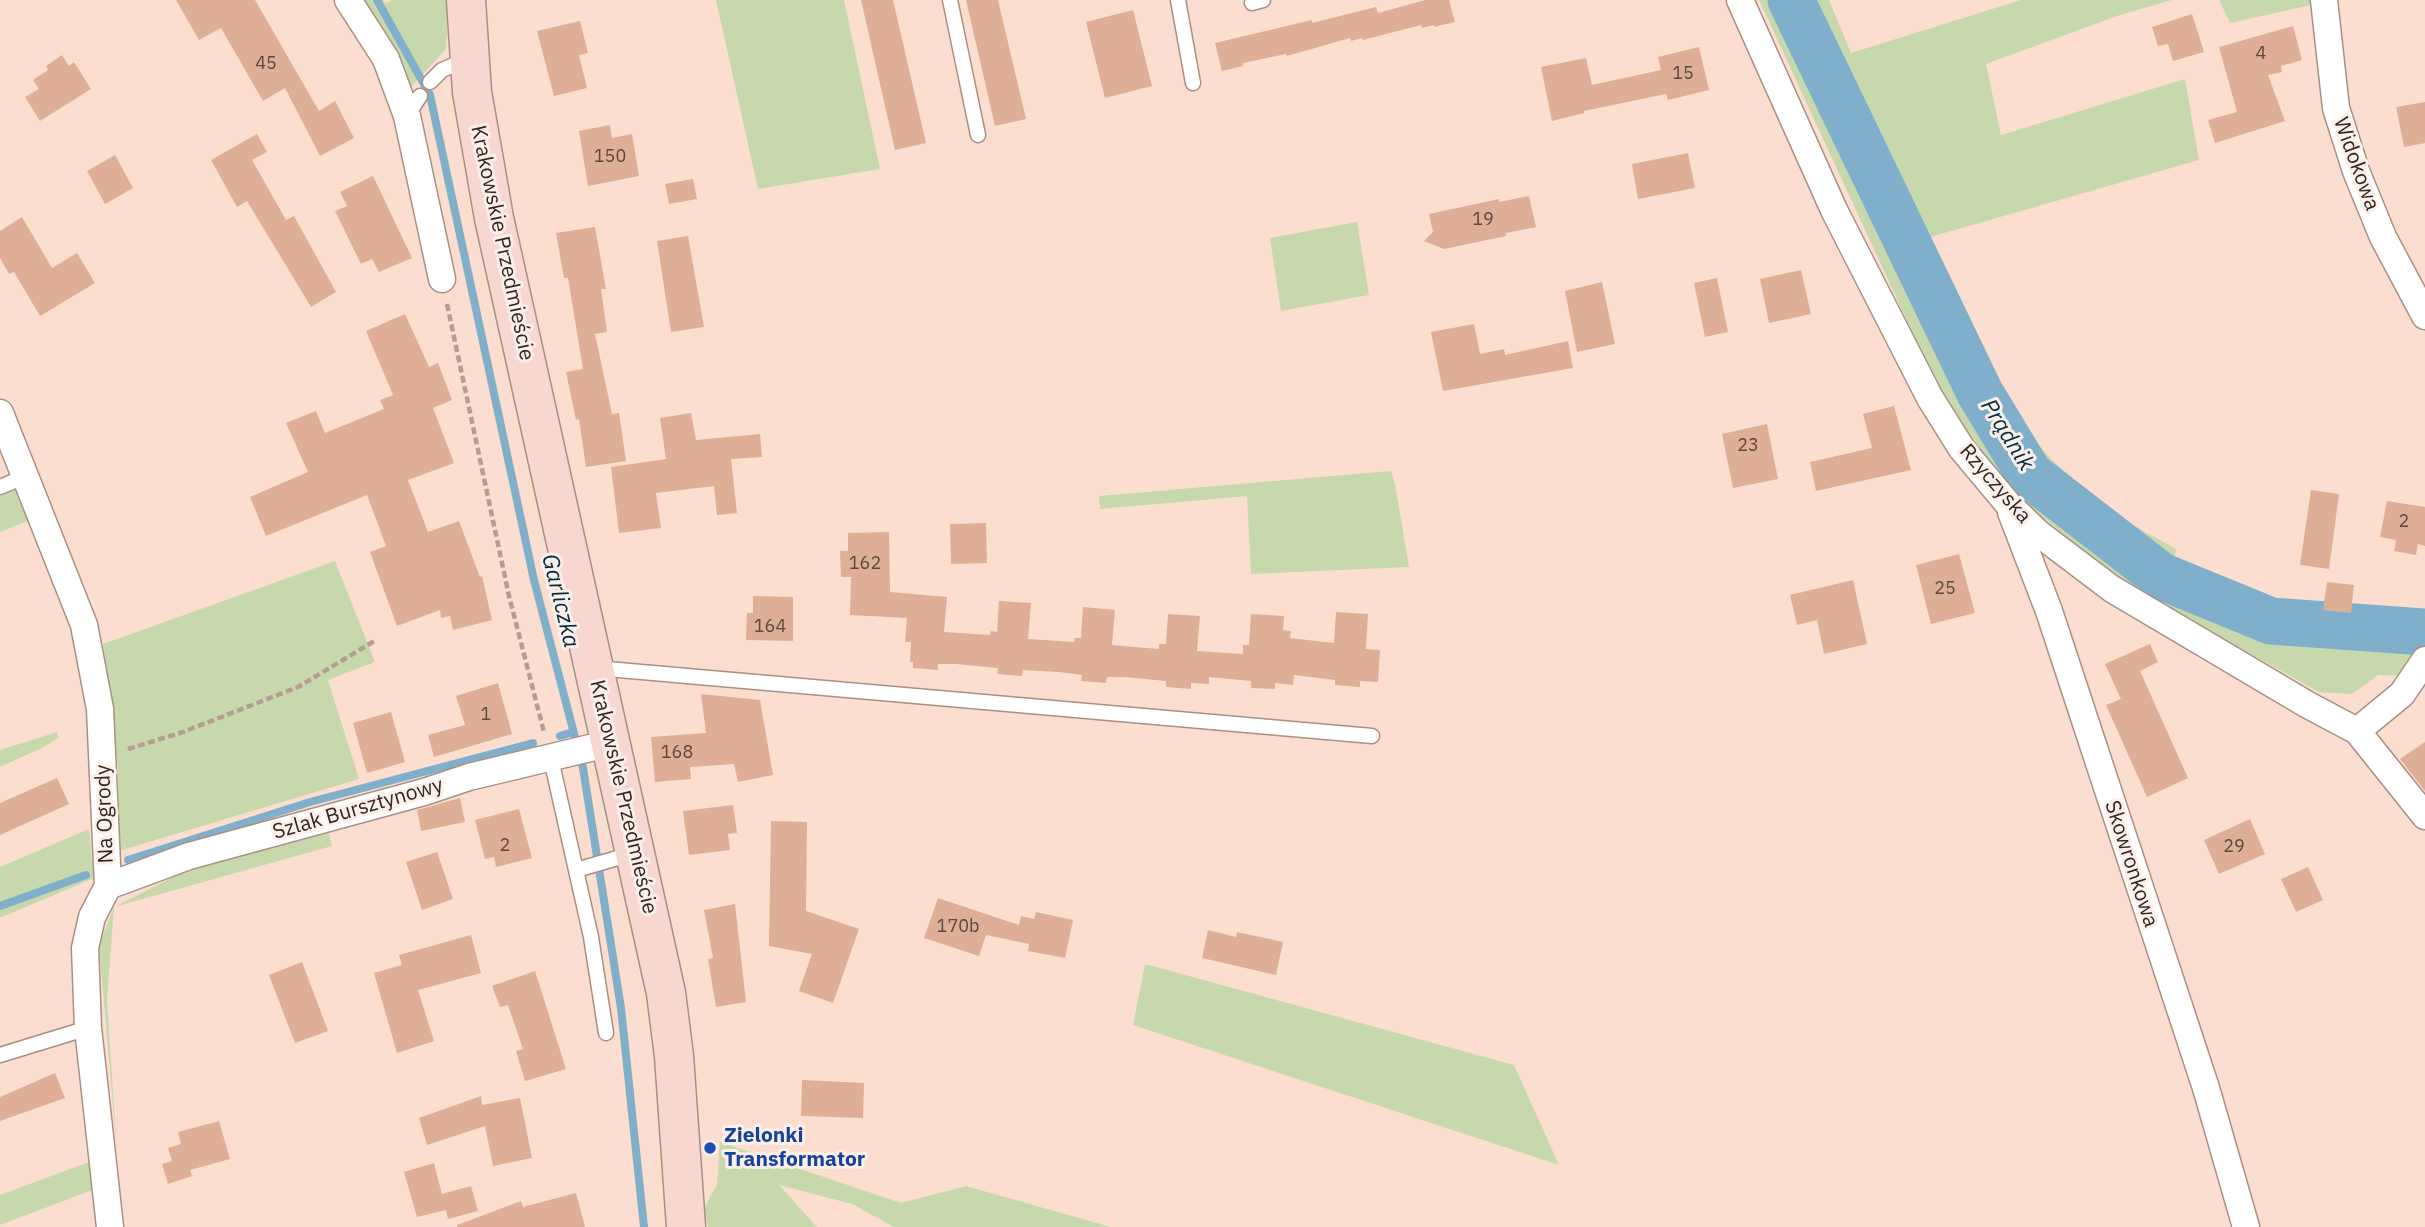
<!DOCTYPE html>
<html>
<head>
<meta charset="utf-8">
<style>
	body { margin:0 }
	canvas { display:block; background:#fbded0 }
</style>
</head>
<body>
<canvas width="2425" height="1227"></canvas>
<script>
const g = document.querySelector('canvas').getContext('2d');
g.lineJoin = 'round';
function fillPath(path, color) {
  g.fillStyle = color;
  g.fill(path, 'evenodd');
}
function poly(rows) {
  const path = new Path2D();
  for (const r of rows) {
    path.moveTo(r[0], r[1]);
    for (let i = 2; i < r.length; i += 2) path.lineTo(r[i], r[i + 1]);
  }
  return path;
}
function strokePath(path, color, width, dash) {
  g.strokeStyle = color;
  g.lineWidth = width;
  g.lineCap = dash ? 'butt' : 'round';
  g.setLineDash(dash || []);
  g.stroke(path);
}
function drawText(font, color, halo, rows, align = 'center') {
  g.font = font + ' "IBM Plex Sans",sans-serif';
  g.lineWidth = 6;
  g.setLineDash([]);
  g.textBaseline = 'middle';
  g.strokeStyle = halo;
  g.fillStyle = color;
  for (const [text, x, y, turn = 0] of rows) {
    g.save();
    g.translate(x, y);
    g.rotate((+turn || 0) * Math.PI / 180);
    g.textAlign = isNaN(turn) ? turn : align;
    if (halo) g.strokeText(text, 0, 0);
    g.fillText(text, 0, 0);
    g.restore();
  }
}
const green = poly([
	[356,0,383,0,385,3,392,0,449,0,446,49,407,91],
	[716,0,844,0,880,169,758,189],
	[1759,0,1829,0,1851,53,2021,0,2172,0,2120,15,1986,64,2001,135,2185,79,2199,160,1927,238,2018,421,2051,459,2111,513,2176,549,2174,561,2226,592,2425,646,2425,683,2408,676,2378,675,2352,694,2319,692,2121,582,2020,498,1956,427],
	[2219,0,2315,0,2316,4,2230,23],
	[1357,222,1369,295,1281,311,1270,238],
	[1391,471,1395,484,1409,567,1251,574,1247,496,1100,509,1099,496],
	[12,482,28,521,0,532,0,487],
	[335,561,375,662,328,680,359,779,119,851,118,768,103,644],
	[57,732,58,738,44,747,0,767,0,750],
	[327,828,332,846,114,907,107,1000,117,1152,99,945,114,907,175,876],
	[89,829,94,878,0,918,0,867],
	[1145,964,1514,1065,1559,1165,1133,1025],
	[720,1142,901,1203,966,1186,1111,1227,894,1227,852,1204,779,1185,817,1227,708,1227,704,1208,717,1185],
	[94,1160,95,1189,0,1225,0,1195]
]);
const stream = poly([
	[377,0,430,95,534,580,583,768,621,1008,644,1227],
	[560,736,573,732],
	[128,860,310,802,533,743],
	[0,906,86,875]
]);
const river = poly([
	[1791,0,1980,393,2029,474,2161,576,2271,621,2425,632]
]);
const building = poly([
	[176,0,255,0,319,111,335,101,354,138,320,156,285,88,263,101,221,28,199,40],
	[861,0,893,0,926,143,895,150],
	[966,0,998,0,1026,119,995,126],
	[1425,0,1449,0,1455,22,1434,27,1434,25,1422,28,1421,25,1363,40,1362,38,1351,41,1350,38,1287,56,1286,54,1243,63,1243,66,1222,71,1215,43,1312,20,1312,23,1376,7,1378,13],
	[1133,10,1152,86,1105,98,1086,22],
	[2192,14,2204,52,2173,61,2168,44,2158,46,2152,27],
	[580,21,588,53,579,55,587,88,554,96,537,31],
	[2293,26,2302,60,2281,66,2282,72,2268,75,2285,121,2215,143,2208,120,2237,112,2219,47],
	[1699,47,1709,90,1668,100,1666,94,1584,111,1584,113,1552,121,1541,67,1586,58,1592,85,1661,70,1658,57],
	[62,55,69,66,74,62,91,89,40,121,25,97,39,89,33,80,48,70,46,66],
	[2425,102,2425,143,2404,147,2396,107],
	[610,125,612,138,632,134,639,176,588,186,579,131],
	[257,134,267,152,252,160,286,220,294,216,336,292,311,307,247,201,237,207,211,160],
	[1688,153,1695,188,1638,199,1632,164],
	[115,155,133,188,105,204,87,171],
	[373,176,412,258,379,272,372,259,361,264,335,211,347,206,340,192],
	[693,179,697,199,669,204,665,184],
	[1529,196,1536,227,1506,233,1506,236,1444,249,1424,241,1433,232,1429,214,1499,199,1499,202],
	[22,217,52,268,77,253,95,283,40,316,14,272,9,274,0,258,0,231],
	[595,227,606,289,601,289,607,332,595,334,612,414,619,413,626,461,586,467,579,419,576,420,566,372,583,369,568,278,564,278,556,233],
	[688,236,704,327,671,332,657,241],
	[1801,270,1811,314,1769,323,1760,279],
	[1717,278,1728,332,1705,337,1694,283],
	[1602,282,1615,344,1577,352,1565,291],
	[405,314,429,367,438,363,452,400,433,408,454,463,408,480,428,532,459,521,480,577,482,576,492,620,453,630,450,616,441,618,440,610,397,626,370,552,386,546,367,495,266,536,250,497,308,472,286,423,316,411,325,433,384,409,380,400,393,395,366,331],
	[1474,324,1480,354,1504,349,1505,355,1568,341,1573,368,1443,391,1431,332],
	[1894,406,1911,470,1816,491,1810,462,1872,448,1863,414],
	[691,413,696,440,760,434,762,457,731,459,737,513,717,515,714,486,656,493,661,528,619,533,611,467,666,459,660,418],
	[1767,424,1778,479,1733,488,1722,434],
	[2311,490,2339,494,2329,569,2300,565],
	[2387,501,2425,507,2425,546,2418,544,2416,555,2394,551,2396,540,2380,537],
	[986,523,987,563,951,564,950,524],
	[889,532,890,592,947,597,944,632,990,635,991,631,997,632,999,601,1031,603,1028,639,1074,642,1075,638,1081,638,1083,607,1115,610,1112,645,1159,649,1159,644,1166,644,1168,614,1200,616,1197,651,1243,654,1243,645,1249,645,1251,614,1284,616,1283,630,1291,631,1290,638,1334,643,1336,612,1368,614,1366,649,1380,650,1378,682,1360,681,1360,687,1335,685,1335,680,1294,675,1293,685,1275,683,1275,689,1251,688,1251,681,1209,677,1209,684,1191,683,1191,689,1166,687,1166,681,1124,677,1107,677,1106,683,1081,681,1082,675,1059,672,1023,670,1022,676,997,674,998,668,956,664,938,664,938,670,913,668,913,662,910,662,911,642,905,642,907,618,850,615,851,577,841,577,840,551,848,551,848,533],
	[1959,554,1975,613,1931,624,1916,565],
	[1853,580,1867,644,1824,654,1817,620,1797,625,1790,595],
	[2327,582,2354,585,2351,613,2323,610],
	[753,596,793,597,793,641,746,640,747,613,753,613],
	[2150,644,2158,662,2140,671,2188,778,2147,797,2106,705,2121,699,2105,664],
	[498,683,512,734,434,757,428,735,465,725,456,696],
	[701,694,760,700,773,775,738,782,734,764,690,767,691,779,655,782,651,737,706,733],
	[391,712,405,762,367,773,353,723],
	[2425,742,2425,791,2400,759],
	[57,778,69,804,0,835,0,803],
	[460,798,465,822,421,831,417,810],
	[733,805,737,833,728,834,730,850,689,855,683,811],
	[519,809,532,858,496,867,494,857,485,859,475,820],
	[2250,819,2265,854,2219,874,2204,840],
	[771,821,807,822,806,911,859,929,833,1003,799,991,812,954,769,946],
	[437,852,453,899,422,910,406,862],
	[2308,867,2323,900,2296,912,2281,879],
	[938,898,1019,925,1021,916,1034,919,1036,912,1073,920,1065,958,1028,951,1029,944,986,935,979,956,924,938],
	[735,904,746,1002,716,1007,708,959,713,958,704,910],
	[1208,930,1236,937,1237,932,1283,942,1276,975,1202,958],
	[471,935,481,973,418,990,434,1041,397,1053,374,973,402,965,399,955],
	[302,962,328,1031,295,1043,269,975],
	[535,971,566,1069,525,1081,516,1051,523,1049,508,1005,500,1007,492,986],
	[55,1073,65,1098,0,1121,0,1097],
	[802,1080,864,1083,863,1118,801,1116],
	[481,1096,482,1105,520,1098,532,1158,493,1166,485,1126,427,1145,419,1118],
	[219,1121,230,1159,190,1170,192,1176,168,1184,162,1164,172,1161,168,1148,181,1144,178,1132],
	[434,1163,446,1210,417,1217,404,1172],
	[471,1186,478,1211,448,1219,442,1194],
	[576,1193,585,1227,457,1227,457,1225,521,1201,523,1207]
]);
const path = poly([
	[447,304,509,596,544,732],
	[128,749,183,732,298,687,376,640]
]);
const lane = poly([
	[950,0,978,135],
	[1178,0,1193,83],
	[1252,3,1263,0],
	[430,82,442,70,468,59],
	[407,116,420,96],
	[0,487,26,476],
	[596,668,1372,736],
	[551,759,591,937,606,1033],
	[576,870,635,853],
	[0,1055,88,1028]
]);
const street = poly([
	[348,0,386,59,407,116,442,279],
	[1740,0,1834,210,1930,398,1962,449,2008,504,2038,533,2112,589,2308,705,2357,731,2425,816],
	[2324,0,2336,108,2356,171,2383,237,2425,316],
	[0,413,84,625,100,709,108,886,92,917,85,948,88,1028,110,1227],
	[2011,512,2049,611,2206,1088,2246,1227],
	[2357,731,2402,694,2425,660],
	[108,886,189,856,424,792,469,777,611,743]
]);
const secondary = poly([
	[466,0,472,92,494,218,666,993,674,1056,686,1227]
]);
const markers = [
	[710,1148,7,"#1a4fb4"]
];
const numberNames = [
	["4",2261,54],
	["45",266,64],
	["15",1683,74],
	["150",610,157],
	["19",1483,220],
	["23",1748,446],
	["2",2404,522],
	["162",865,564],
	["25",1945,589],
	["164",770,627],
	["1",486,715],
	["168",677,753],
	["2",505,846],
	["29",2234,847],
	["170b",958,927]
];
const streetNames = [
	["Widokowa",2356,164,70],
	["Krakowskie Przedmieście",502,243,78],
	["Rzyczyska",1995,484,49],
	["Krakowskie Przedmieście",623,797,77],
	["Szlak Bursztynowy",358,809,-16],
	["Na Ogrody",105,814,-92],
	["Skowronkowa",2131,864,72]
];
const transitNames = [
	["Zielonki",724,1136],
	["Transformator",724,1160]
];
const waterNames = [
	["Prądnik",2007,435,58],
	["Garliczka",560,601,76]
];
fillPath(green, '#c8d8ad');
strokePath(stream, '#7fafcb', 8);
strokePath(river, '#7fafcb', 47);
fillPath(building, '#deaf96');
strokePath(lane, '#aa9082', 17);
strokePath(street, '#aa9082', 29);
strokePath(secondary, '#aa9082', 41);
strokePath(path, '#b49d92', 4.5, [7, 3.5]);
strokePath(lane, '#fff', 14);
strokePath(street, '#fff', 26);
strokePath(secondary, '#f8d7d0', 38);
for (const [x, y, r, color] of markers) {
  const dot = new Path2D();
  dot.arc(x, y, r, 0, 2 * Math.PI);
  g.fillStyle = color;
  g.fill(dot);
  strokePath(dot, '#fbefea', 2.5);
}
drawText('18px', '#5c483e', null, numberNames);
drawText('21px', '#312621', '#fbefea', streetNames);
drawText('bold 21px', '#164399', '#fbefea', transitNames, 'left');
drawText('italic 23px', '#042e43', '#fbefea', waterNames);
</script>
</body>
</html>
